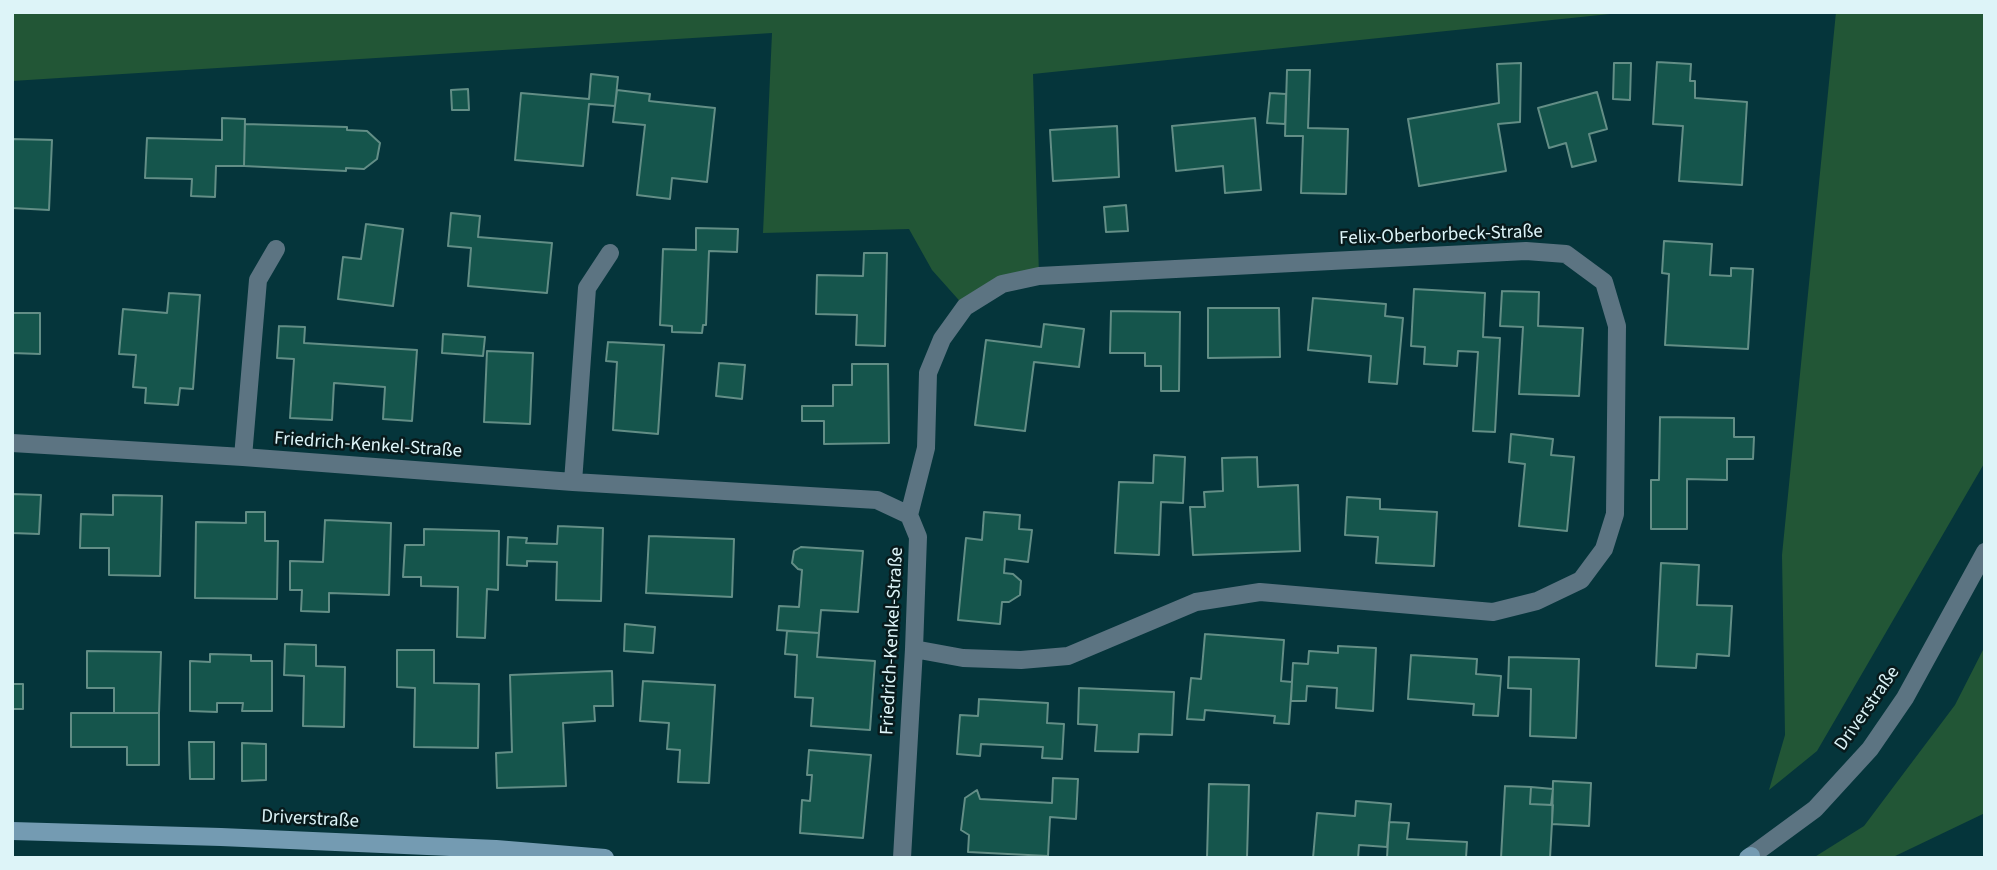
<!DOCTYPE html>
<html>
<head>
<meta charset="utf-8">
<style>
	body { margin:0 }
	#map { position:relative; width:1997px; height:870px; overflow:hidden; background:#05353b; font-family:"Source Sans 3",sans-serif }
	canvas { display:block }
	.frame { position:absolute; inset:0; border:14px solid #ddf4f8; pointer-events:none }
</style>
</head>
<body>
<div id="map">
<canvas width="1997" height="870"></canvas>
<div class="frame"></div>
</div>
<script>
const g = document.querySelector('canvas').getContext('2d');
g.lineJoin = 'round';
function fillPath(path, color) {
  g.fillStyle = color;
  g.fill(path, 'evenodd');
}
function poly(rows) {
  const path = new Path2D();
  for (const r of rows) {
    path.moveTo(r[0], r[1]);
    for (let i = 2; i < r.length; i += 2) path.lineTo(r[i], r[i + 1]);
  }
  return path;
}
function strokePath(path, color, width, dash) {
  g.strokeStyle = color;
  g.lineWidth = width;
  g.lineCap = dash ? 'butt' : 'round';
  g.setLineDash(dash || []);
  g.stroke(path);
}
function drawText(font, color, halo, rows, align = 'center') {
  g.font = font + ' "Source Sans 3",sans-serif';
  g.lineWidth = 5;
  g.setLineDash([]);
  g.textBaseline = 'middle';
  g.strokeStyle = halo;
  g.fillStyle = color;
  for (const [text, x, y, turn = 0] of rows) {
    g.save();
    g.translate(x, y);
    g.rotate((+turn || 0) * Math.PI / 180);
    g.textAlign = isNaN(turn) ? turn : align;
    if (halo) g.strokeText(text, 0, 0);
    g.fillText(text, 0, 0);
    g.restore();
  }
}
const green = poly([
	[12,12,1629,12,1033,74,1039,276,965,307,932,270,909,229,763,233,772,33,12,81],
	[1836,12,1985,12,1985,462,1817,751,1769,790,1785,735,1782,555],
	[1985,646,1985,813,1891,858,1813,858,1864,826,1955,705]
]);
const building = poly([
	[1657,62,1691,64,1690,81,1695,81,1695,98,1747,102,1742,185,1679,181,1683,126,1653,124,1657,62],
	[1521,63,1520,122,1498,124,1506,171,1419,186,1408,119,1499,103,1497,64,1521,63],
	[1614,63,1631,63,1630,100,1613,99,1614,63],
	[1287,70,1310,70,1308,128,1348,129,1346,194,1301,193,1303,136,1285,136,1287,70],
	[591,74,618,77,615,106,589,104,583,166,515,160,521,93,589,99,591,74],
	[468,89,469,110,452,110,451,90,468,89],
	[617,90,650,94,649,101,715,108,707,182,672,178,670,199,637,195,645,125,613,122,617,90],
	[1597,92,1607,129,1589,134,1596,161,1572,167,1566,143,1549,148,1538,108,1597,92],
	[1270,93,1286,94,1285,124,1267,123,1270,93],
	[222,118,245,119,244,166,216,166,215,197,191,196,192,179,145,178,147,138,222,140,222,118],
	[1255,118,1261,190,1225,193,1223,166,1176,171,1172,126,1255,118],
	[245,124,347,127,347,130,367,131,380,143,377,159,364,169,346,168,346,171,244,166,245,124],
	[1117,126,1119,177,1053,181,1050,130,1117,126],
	[12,139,52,140,49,210,12,208,12,139],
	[1126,205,1128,231,1106,232,1104,207,1126,205],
	[451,213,480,216,478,237,552,243,547,293,468,286,471,248,448,246,451,213],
	[366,224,403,229,393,306,338,299,343,257,361,259,366,224],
	[696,228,738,229,737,252,709,251,706,325,703,325,702,333,672,332,672,326,660,325,663,249,696,250,696,228],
	[1664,241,1712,244,1710,275,1731,276,1731,268,1753,269,1748,349,1665,345,1669,274,1662,273,1664,241],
	[864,253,887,253,885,346,856,345,857,315,816,314,817,275,863,276,864,253],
	[1414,289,1485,293,1483,337,1500,338,1495,432,1473,431,1478,352,1458,351,1457,366,1424,364,1425,347,1411,346,1414,289],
	[1502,291,1539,292,1538,326,1583,328,1579,396,1519,394,1523,327,1500,326,1502,291],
	[169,293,200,295,193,389,180,388,178,405,145,403,146,388,133,387,136,355,119,354,123,309,167,313,169,293],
	[1313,298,1386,304,1385,316,1403,318,1397,384,1369,382,1371,356,1308,350,1313,298],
	[1208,308,1279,308,1280,357,1208,358,1208,308],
	[1111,311,1180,312,1179,391,1161,391,1161,366,1145,366,1145,353,1110,353,1111,311],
	[12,313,40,313,40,354,12,353,12,313],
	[1044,324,1084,329,1079,367,1034,362,1025,431,975,425,986,340,1041,347,1044,324],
	[279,326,305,327,304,343,417,350,412,421,383,419,385,387,334,383,332,420,290,418,294,359,277,358,279,326],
	[443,334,485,337,483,356,442,353,443,334],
	[608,342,664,345,658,434,613,430,617,362,606,361,608,342],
	[487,351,533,353,530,424,484,422,487,351],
	[719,363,745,365,742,399,716,396,719,363],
	[852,364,888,364,889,443,824,444,824,421,802,421,802,406,833,406,833,385,852,385,852,364],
	[1660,417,1734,418,1734,437,1754,437,1753,459,1727,459,1727,480,1687,479,1687,529,1651,529,1651,480,1659,480,1660,417],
	[1511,434,1553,439,1551,455,1574,457,1567,531,1519,526,1525,464,1509,462,1511,434],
	[1154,455,1185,457,1183,503,1161,502,1159,555,1115,553,1119,482,1153,483,1154,455],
	[1257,457,1258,487,1298,485,1300,551,1193,555,1190,507,1205,507,1204,492,1223,491,1222,458,1257,457],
	[12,494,41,495,39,534,12,533,12,494],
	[113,495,162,496,160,576,109,575,109,548,80,548,81,514,113,515,113,495],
	[1347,497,1380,499,1380,509,1437,512,1434,566,1376,563,1378,537,1345,535,1347,497],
	[246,512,265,512,265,541,278,541,277,599,195,598,196,522,246,523,246,512],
	[984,512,1020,515,1019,529,1032,530,1028,562,1005,559,1004,573,1013,574,1021,581,1020,595,1009,602,1002,602,1000,624,958,620,966,538,982,540,984,512],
	[325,520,391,523,389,595,329,593,329,612,301,611,302,590,290,590,290,561,323,562,325,520],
	[558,526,603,528,601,601,556,600,557,562,527,561,527,566,507,565,508,537,527,538,526,543,557,544,558,526],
	[424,529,499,531,498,590,487,589,485,638,457,637,458,587,421,586,421,577,403,577,405,545,424,545,424,529],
	[649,536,734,539,732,597,646,593,649,536],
	[801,547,863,551,858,612,821,610,819,633,777,630,779,606,799,607,802,570,798,569,792,563,794,551,801,547],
	[1661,563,1699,565,1697,605,1732,606,1729,656,1697,654,1696,668,1656,666,1661,563],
	[625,624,655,627,653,653,624,651,625,624],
	[787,631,819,633,817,657,875,661,870,730,811,726,813,698,795,697,797,655,785,654,787,631],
	[1205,634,1284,640,1281,681,1292,682,1289,724,1274,723,1275,716,1205,710,1204,720,1187,719,1191,678,1201,679,1205,634],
	[285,644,316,645,316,666,345,667,344,727,303,726,304,676,284,675,285,644],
	[1338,646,1376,648,1373,711,1336,708,1337,688,1307,686,1306,701,1291,701,1293,663,1308,664,1309,651,1338,653,1338,646],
	[397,650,434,650,434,683,479,684,478,748,414,747,415,688,397,687,397,650],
	[87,651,161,652,159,713,114,713,114,688,87,688,87,651],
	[210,654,251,655,251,661,272,661,272,711,242,711,243,703,217,703,217,712,190,711,190,661,210,662,210,654],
	[1411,655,1477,659,1476,674,1501,676,1498,716,1473,715,1474,704,1408,699,1411,655],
	[1509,657,1579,659,1576,738,1530,736,1531,689,1508,688,1509,657],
	[612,671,613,706,594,706,595,721,563,723,566,786,497,788,496,753,512,752,510,675,612,671],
	[643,681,715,685,709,783,678,782,680,750,667,749,669,723,640,721,643,681],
	[12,684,23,684,23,709,12,709,12,684],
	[1079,688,1174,692,1172,735,1139,734,1138,752,1095,751,1097,725,1078,724,1079,688],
	[979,699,1048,703,1047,723,1064,724,1062,759,1042,758,1043,747,981,744,980,756,957,754,960,715,978,716,979,699],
	[71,713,159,713,159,765,127,765,127,747,71,747,71,713],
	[189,742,214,742,214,779,190,779,189,742],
	[242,743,266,744,266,780,242,781,242,743],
	[809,750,871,755,863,838,800,833,802,800,810,801,812,775,807,775,809,750],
	[1053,778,1078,779,1076,819,1050,817,1048,856,968,852,969,835,961,830,965,798,977,790,980,799,1052,803,1053,778],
	[1553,781,1591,783,1589,826,1552,824,1553,781],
	[1209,784,1249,785,1247,858,1207,858,1209,784],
	[1505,786,1531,787,1530,804,1553,805,1550,858,1501,858,1505,786],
	[1531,787,1553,789,1551,805,1530,804,1531,787],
	[1356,801,1391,804,1387,847,1359,845,1358,858,1313,858,1317,813,1355,816,1356,801],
	[1389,822,1409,823,1407,839,1467,842,1466,858,1387,858,1389,822]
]);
const street = poly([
	[12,443,243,457,573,482,877,500,909,515,918,537,914,649,902,858],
	[243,457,258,280,276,249],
	[573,482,587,288,610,253],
	[909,515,926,448,928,373,942,339,965,307,1002,284,1039,276,1526,251,1566,254,1604,282,1617,326,1615,514,1604,549,1581,580,1537,601,1493,612,1260,592,1196,602,1068,656,1021,660,963,658,914,649],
	[1751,856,1815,809,1870,749,1905,698,1985,552]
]);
const secondary = poly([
	[12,831,221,837,496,849,605,858],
	[1748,858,1751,856]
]);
const streetNames = [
	["Felix-Oberborbeck-Straße",1441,236,-2],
	["Friedrich-Kenkel-Straße",368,446,4],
	["Friedrich-Kenkel-Straße",893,641,-87],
	["Driverstraße",1868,709,-55],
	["Driverstraße",310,820,3]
];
fillPath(green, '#225636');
fillPath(building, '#15554c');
strokePath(building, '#638e86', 2);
strokePath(street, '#5c7482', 18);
strokePath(secondary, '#749bb2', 18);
drawText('19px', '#ddf4f8', '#081a1c', streetNames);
</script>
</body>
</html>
